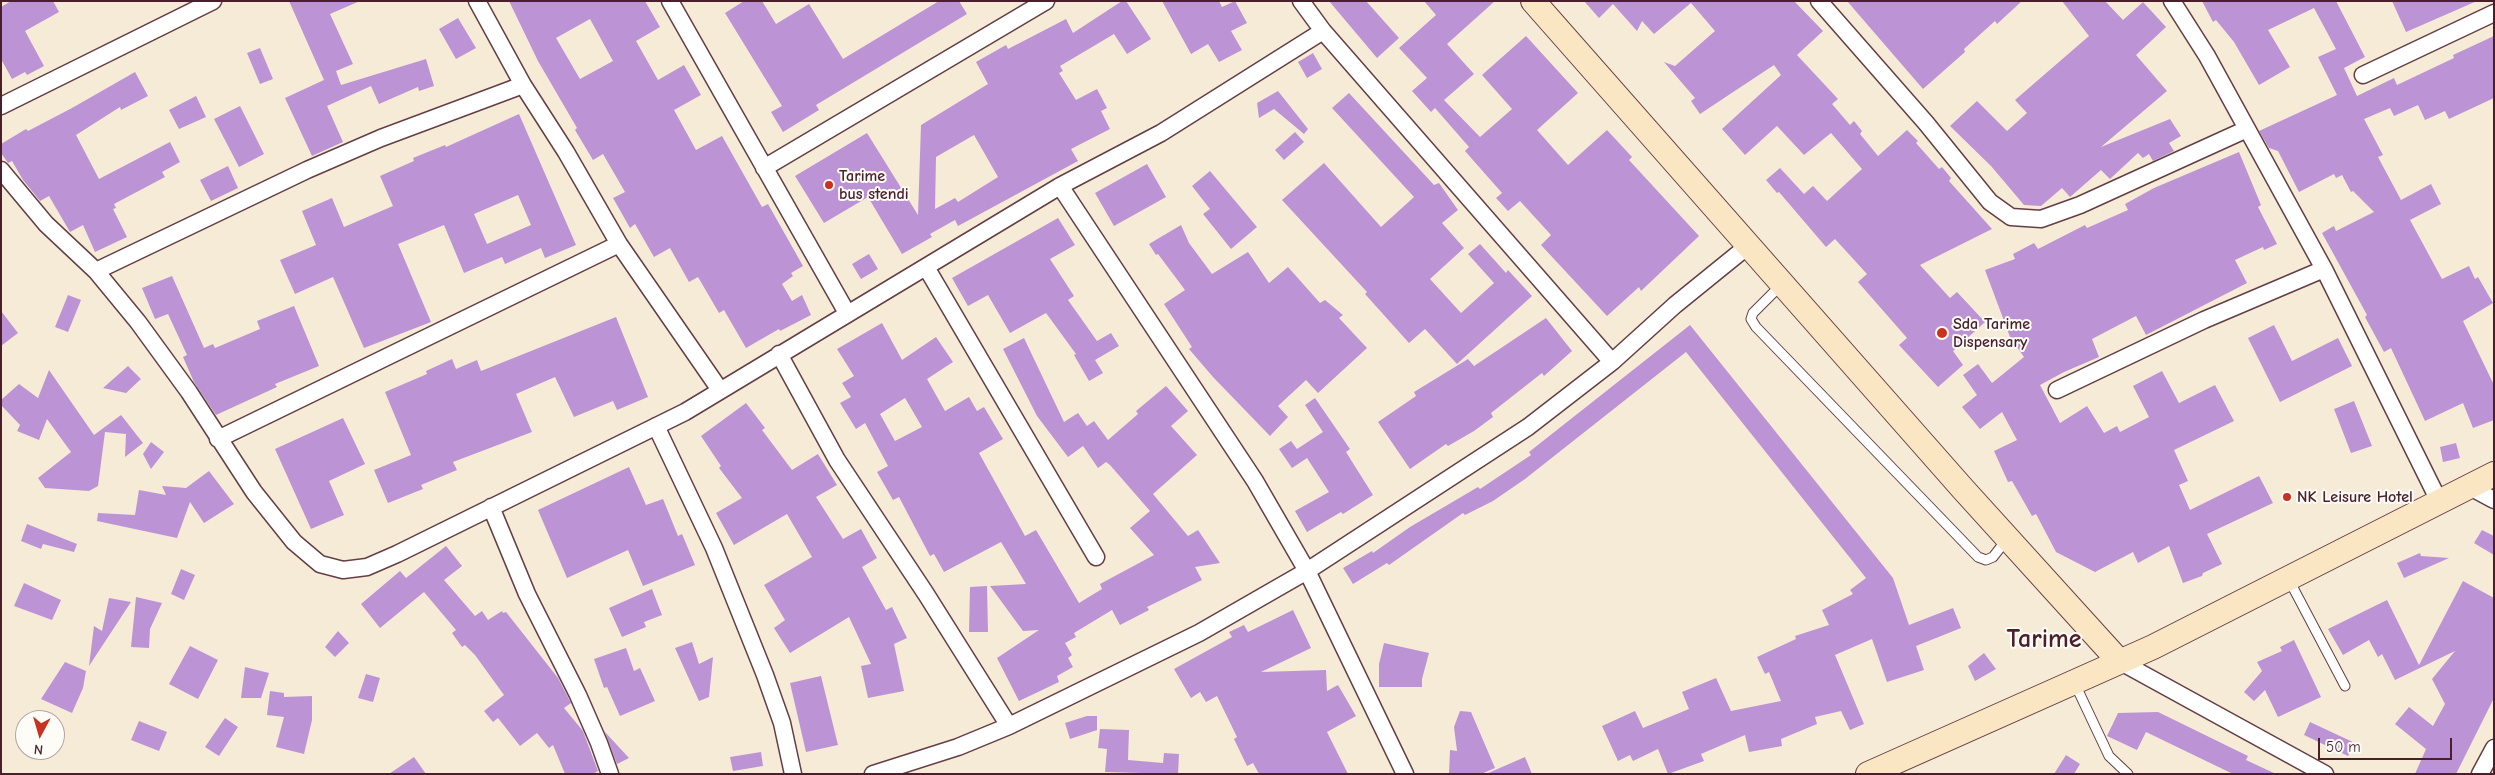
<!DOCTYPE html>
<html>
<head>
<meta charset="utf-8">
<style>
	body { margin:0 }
	#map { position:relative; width:2495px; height:775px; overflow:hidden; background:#f6ebd7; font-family:"Comic Neue",sans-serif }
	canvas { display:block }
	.frame { position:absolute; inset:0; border:2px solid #4a1f2b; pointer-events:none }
	.north { position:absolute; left:15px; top:710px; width:50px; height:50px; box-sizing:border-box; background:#fdfcf7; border:1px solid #b5a4a5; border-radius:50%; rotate:186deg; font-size:14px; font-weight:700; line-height:20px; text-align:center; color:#4a1f2b }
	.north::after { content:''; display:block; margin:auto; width:18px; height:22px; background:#c8321e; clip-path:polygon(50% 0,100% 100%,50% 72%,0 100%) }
	.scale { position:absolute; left:2318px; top:738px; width:134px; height:22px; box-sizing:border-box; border:2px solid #4a1f2b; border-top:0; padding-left:6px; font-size:15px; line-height:18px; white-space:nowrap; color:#4a1f2b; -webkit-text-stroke:4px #fdfcf7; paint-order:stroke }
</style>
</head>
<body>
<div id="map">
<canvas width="2495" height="775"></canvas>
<div class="frame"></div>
<div class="north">N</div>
<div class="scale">50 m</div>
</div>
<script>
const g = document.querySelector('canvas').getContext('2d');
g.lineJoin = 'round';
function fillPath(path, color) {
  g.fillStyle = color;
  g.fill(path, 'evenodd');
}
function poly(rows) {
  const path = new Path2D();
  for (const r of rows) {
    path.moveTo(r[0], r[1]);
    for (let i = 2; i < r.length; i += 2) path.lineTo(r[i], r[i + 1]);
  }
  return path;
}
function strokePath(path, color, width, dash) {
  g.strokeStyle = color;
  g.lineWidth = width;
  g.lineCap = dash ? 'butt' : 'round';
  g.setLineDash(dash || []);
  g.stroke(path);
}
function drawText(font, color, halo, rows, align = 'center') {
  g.font = font + ' "Comic Neue",sans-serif';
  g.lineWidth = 4;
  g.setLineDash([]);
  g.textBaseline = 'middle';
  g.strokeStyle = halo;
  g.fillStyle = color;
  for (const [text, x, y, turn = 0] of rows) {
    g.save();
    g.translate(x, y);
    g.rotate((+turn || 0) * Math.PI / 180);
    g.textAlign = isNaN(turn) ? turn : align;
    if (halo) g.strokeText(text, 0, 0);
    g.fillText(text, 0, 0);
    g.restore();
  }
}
const building = poly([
	[11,1,53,1,59,12,25,31,44,66,27,75,25,72,12,79,1,59,1,7],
	[289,1,360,1,330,14,353,64,336,71,341,85,426,59,434,86,419,91,418,87,379,104,371,86,327,106,343,142,312,156,285,98,324,80],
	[509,1,645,1,660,27,636,41,658,80,684,65,701,95,674,110,696,150,722,136,762,207,768,204,803,266,791,273,793,276,782,284,792,301,802,295,811,315,780,331,779,329,746,348,724,310,719,313,698,277,689,282,670,248,654,257,635,224,630,228,613,198,625,192,603,154,593,160,575,130,577,128,538,61],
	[590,19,613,61,580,79,556,38],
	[744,1,762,1,776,24,809,4,843,59,939,1,959,1,967,14,816,105,819,110,783,132,771,112,782,106,725,13],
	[1122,1,1126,1,1151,39,1127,54,1114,34,1060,66,1063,71,1059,73,1076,100,1097,89,1107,108,1101,111,1110,129,1071,149,1078,161,958,226,955,220,930,234,932,237,902,254,868,197,824,223,795,176,867,133,918,215,921,125,988,84,976,62,1006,45,1008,49,1066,19,1073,33],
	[974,135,998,177,958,202,955,198,935,209,936,157],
	[1162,1,1219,1,1222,7,1235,1,1247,23,1231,31,1242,50,1219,62,1208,44,1191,54],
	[1329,1,1366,1,1399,38,1377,58],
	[1424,1,1495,1,1447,44,1474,74,1444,100,1480,137,1512,109,1482,75,1526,36,1578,93,1537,130,1568,165,1607,130,1632,157,1629,160,1699,236,1641,291,1639,287,1607,316,1541,245,1551,235,1520,201,1508,211,1496,198,1502,193,1465,151,1469,147,1435,108,1431,112,1412,91,1427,78,1399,48,1436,15],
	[1584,1,1794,1,1823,31,1797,55,1838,99,1832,104,1850,125,1854,121,1862,131,1860,134,1878,156,1907,130,1918,141,1916,143,1939,169,1942,167,1951,178,1949,181,1992,229,1920,265,1950,298,1957,292,1985,322,1953,351,1963,365,1938,387,1899,345,1907,338,1858,282,1867,274,1835,239,1826,247,1779,192,1777,193,1766,180,1780,168,1804,194,1813,186,1827,201,1862,169,1831,133,1804,155,1777,126,1745,155,1722,129,1781,75,1774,65,1700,114,1691,101,1695,98,1664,62,1675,66,1715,31,1691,3,1654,34,1642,21,1637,31,1613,4,1599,18],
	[1847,1,2022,1,1997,24,1995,21,1964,49,1965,52,1923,89],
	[2062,1,2105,1,2123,20,2143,2,2166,27,2136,55,2167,91,2101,147,2170,119,2181,136,2169,143,2174,151,2153,161,2149,154,2143,158,2138,153,2110,179,2101,170,2070,197,2062,188,2041,206,2024,205,1991,166,1950,126,1977,101,2007,131,2027,113,2015,100,2089,36],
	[2202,1,2336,1,2365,57,2344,68,2357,96,2394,78,2397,85,2454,58,2453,55,2494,36,2494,98,2449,119,2445,111,2425,120,2418,105,2394,116,2390,108,2364,119,2383,155,2378,157,2401,200,2431,184,2441,204,2410,220,2442,279,2469,266,2475,279,2478,277,2493,303,2463,321,2494,385,2494,420,2473,428,2463,403,2425,421,2391,348,2384,352,2365,317,2367,315,2322,233,2334,226,2336,231,2374,212,2353,191,2351,192,2342,175,2336,178,2334,174,2299,192,2278,151,2269,148,2259,131,2337,95,2318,57,2336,49,2314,8,2268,30,2290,67,2259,85,2234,42,2216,20,2213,22],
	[2392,1,2477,1,2406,32],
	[458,18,476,48,456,59,439,29],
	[260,48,273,79,260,84,247,53],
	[1313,53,1322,69,1307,78,1298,62],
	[135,72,148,96,121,110,120,107,76,135,99,179,170,142,180,162,162,172,165,177,114,204,116,208,113,209,127,237,95,252,83,225,70,232,49,196,40,201,23,180,12,161,8,163,1,153,1,144,26,129,28,131,72,108],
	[1278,91,1308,129,1304,134,1274,109,1259,118,1257,103],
	[1349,93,1434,185,1439,183,1458,210,1442,223,1464,248,1430,279,1461,313,1494,283,1468,254,1480,244,1506,273,1508,270,1532,296,1457,364,1425,329,1409,343,1365,294,1367,292,1282,200,1324,163,1381,227,1414,197,1332,108],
	[196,96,206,117,179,129,169,110],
	[240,106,264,154,239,167,214,119],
	[519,114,576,245,545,258,541,248,505,264,502,257,464,273,444,225,398,244,431,322,364,348,333,277,295,294,280,260,316,245,302,211,332,198,344,227,393,206,380,176,414,161,413,158,445,145,446,147],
	[518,195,531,225,487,244,474,214],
	[1295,132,1304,142,1284,160,1275,150],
	[2239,152,2261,205,2258,207,2277,244,2264,250,2263,247,2235,260,2247,283,2146,335,2136,316,2092,339,2099,357,2064,372,2040,385,2060,423,2087,406,2104,433,2117,426,2120,432,2149,417,2133,386,2162,371,2179,403,2215,385,2234,421,2174,450,2188,481,2179,485,2190,510,2259,476,2273,503,2207,534,2222,564,2203,573,2202,576,2183,583,2169,546,2138,563,2133,552,2095,572,2056,552,2036,514,2032,516,2012,481,2008,482,1994,451,2017,440,2002,412,1980,429,1962,407,1977,395,1963,375,1978,364,1992,383,2024,357,2010,337,1985,270,2015,259,2013,254,2034,243,2038,249,2085,225,2087,228,2128,210,2125,204,2154,188],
	[1147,164,1166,197,1114,226,1095,193],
	[228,166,238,188,211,201,200,180],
	[1210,171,1257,227,1231,249,1203,214,1210,209,1192,186],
	[1058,218,1075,245,1050,259,1074,296,1068,300,1097,341,1111,333,1119,346,1095,360,1103,373,1089,381,1074,355,1076,354,1046,313,1010,333,988,295,968,306,952,278],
	[1181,225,1189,243,1212,274,1248,252,1269,283,1288,267,1320,303,1325,300,1343,315,1339,318,1367,348,1318,393,1306,380,1278,406,1288,417,1270,436,1213,377,1189,349,1192,347,1164,304,1185,290,1158,254,1156,255,1149,244],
	[869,254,878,269,861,279,852,264],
	[172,276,204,348,213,344,215,348,260,329,257,321,294,306,319,366,275,384,277,387,216,415,194,382,183,357,187,355,168,314,155,319,142,288],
	[68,295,81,300,68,332,55,327],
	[1,311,18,333,1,346],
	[616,317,648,397,617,410,613,401,574,417,555,377,516,394,532,432,453,462,457,470,421,485,423,489,388,503,374,470,411,455,385,392,427,374,426,371,452,359,456,369,477,360,481,371],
	[1546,318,1572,351,1544,376,1542,373,1491,413,1493,417,1474,431,1448,446,1446,444,1410,469,1378,422,1416,396,1414,392,1468,359,1474,366],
	[882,323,902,360,936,337,953,362,927,379,945,411,969,397,977,411,984,407,1003,439,979,453,1025,536,1036,530,1079,603,1102,589,1100,584,1154,555,1130,528,1150,511,1110,465,1106,462,1098,468,1083,446,1068,457,1037,416,1003,349,1024,338,1064,422,1078,413,1087,426,1094,421,1108,440,1138,414,1136,411,1166,386,1188,411,1171,426,1197,455,1153,494,1188,536,1198,530,1220,563,1195,567,1202,580,1147,607,1149,610,1120,625,1112,610,1074,633,1076,637,1065,643,1072,655,1068,658,1073,667,1057,676,1059,682,1019,701,997,658,1039,630,1023,631,990,586,1026,584,1001,542,944,572,934,554,930,556,899,497,893,500,877,472,888,466,865,423,856,429,840,403,851,397,842,383,854,376,837,349],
	[905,398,922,427,895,441,880,414],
	[1690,325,1893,578,1909,625,1953,608,1961,628,1916,646,1924,670,1887,682,1872,639,1835,655,1864,724,1850,730,1841,711,1815,717,1817,724,1781,739,1782,746,1749,752,1745,735,1701,754,1704,761,1668,774,1658,749,1633,761,1630,755,1618,761,1602,726,1635,711,1643,728,1689,709,1682,692,1716,678,1731,711,1781,701,1769,672,1765,674,1757,657,1796,639,1795,636,1829,625,1822,610,1853,594,1850,590,1866,578,1686,352,1525,479,1493,501,1465,515,1463,513,1389,565,1387,563,1353,584,1343,568,1372,551,1373,553,1410,527,1478,487,1480,489,1531,455,1529,452],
	[2274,325,2292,361,2338,338,2352,366,2280,402,2248,338],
	[128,366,141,379,126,393,103,388],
	[49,370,94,435,121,415,143,443,125,457,126,434,105,432,98,486,89,491,45,488,38,478,71,452,47,419,39,440,17,431,20,425,1,405,1,400,19,384,38,398],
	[1315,398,1350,449,1346,452,1373,495,1343,514,1341,512,1307,532,1295,511,1329,492,1307,458,1292,468,1279,449,1291,441,1297,449,1323,432,1305,405],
	[2354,401,2372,446,2351,453,2334,409],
	[746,403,765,428,762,430,792,470,818,454,837,485,816,497,843,539,861,529,877,558,862,567,886,610,892,607,907,638,894,644,904,691,868,698,861,666,871,664,849,617,790,653,774,628,785,620,764,585,812,557,787,514,734,545,716,513,742,498,719,468,721,466,701,436],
	[343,418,365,464,329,481,344,515,311,529,275,449],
	[151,442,164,452,151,469,143,454],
	[2456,443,2460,458,2443,462,2440,447],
	[629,467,646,505,663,499,678,536,682,534,695,565,643,586,628,550,567,578,538,510],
	[209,471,234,504,204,523,190,502,177,538,97,521,98,513,135,515,139,490,166,495,162,486,186,488],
	[27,524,77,544,74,552,43,544,41,549,21,541],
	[2482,530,2494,536,2494,555,2474,543],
	[446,546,462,566,444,580,475,616,482,611,488,620,502,611,503,613,506,612,558,678,571,703,564,708,583,731,598,771,593,774,565,774,553,745,549,748,537,733,520,746,498,718,493,722,484,711,504,695,475,655,465,645,462,647,452,633,456,630,424,592,380,628,361,604,400,571,406,578],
	[2420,553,2421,556,2449,558,2404,578,2397,563],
	[181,569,195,575,184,600,171,594],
	[2463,581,2494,598,2494,698,2456,774,2415,774,2426,749,2395,724,2409,707,2433,726,2445,704,2432,679,2455,651,2395,680,2382,654,2378,657,2369,640,2343,655,2328,629,2387,600,2419,665],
	[24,583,61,600,52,620,14,606],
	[987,586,988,632,969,632,970,587],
	[652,589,662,615,644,622,646,627,622,637,609,608],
	[136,597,162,603,150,629,149,648,131,647],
	[109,598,131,602,89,666,94,626,102,631],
	[1293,610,1311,648,1261,672,1326,670,1327,691,1338,685,1356,716,1327,732,1348,774,1259,774,1253,763,1247,766,1234,739,1237,737,1217,696,1206,702,1200,692,1191,698,1174,669,1232,637,1229,632,1244,625,1248,632],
	[338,631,349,643,335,657,325,647],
	[2294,640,2321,697,2278,717,2265,690,2254,701,2244,692,2262,671,2257,662,2282,651,2280,647],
	[692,642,699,664,713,657,709,697,699,701,675,648],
	[1384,643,1429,653,1422,679,1422,687,1379,687,1379,664],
	[190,646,218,660,198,699,169,684],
	[626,648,634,671,640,668,655,701,620,716,607,687,604,688,594,659],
	[1984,653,1996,669,1975,681,1968,666],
	[65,662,86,671,83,688,72,713,41,699],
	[245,667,269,673,261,698,241,698],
	[366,674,380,678,373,702,358,698],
	[821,676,838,745,806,752,790,683],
	[270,691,284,693,284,697,312,696,312,720,304,754,276,747,284,717,267,715],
	[1460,711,1471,712,1495,768,1481,774,1449,774,1450,750,1457,751,1454,727],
	[2158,712,2248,756,2246,760,2276,774,2233,774,2146,732,2137,750,2107,736,2118,713],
	[1087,716,1097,716,1097,730,1070,739,1065,723],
	[225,718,238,727,219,756,205,747],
	[139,721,167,732,159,751,131,740],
	[2310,722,2355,743,2348,756,2304,735],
	[1100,729,1129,730,1128,760,1163,763,1164,753,1179,754,1178,774,1105,772,1107,749,1098,748],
	[605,732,629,758,617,764],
	[761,752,763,766,733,771,730,757],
	[2066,755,2080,764,2074,774,2054,774],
	[414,757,426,774,389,774],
	[1525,757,1532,774,1486,774]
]);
const lane = poly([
	[1781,285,1753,313,1751,319,1756,327,1978,557,1986,560,1993,557,2007,539],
	[2289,580,2345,686],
	[2075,684,2109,756,2128,774]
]);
const street = poly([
	[477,1,523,85,566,152,619,244,720,390],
	[670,1,847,313],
	[1819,1,1926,123,1990,202,2011,217,2041,219,2080,205,2247,129],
	[2172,1,2207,56,2324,269,2439,501],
	[1323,31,1612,362],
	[2363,75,2494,13],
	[1,106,213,1],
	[764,168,1046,1],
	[1,170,46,224,96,271,138,322,189,392,254,492,294,542,320,564,343,570,367,567,397,554,685,412,1060,186,1161,133,1323,31,1301,1],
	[1060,186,1255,481,1307,571,1405,774],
	[926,267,1096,557],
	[96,271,307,170,381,138,523,85],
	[779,354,837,460,926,594,1009,726],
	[2057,390,2204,320,2324,269],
	[656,426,714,548,765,675,782,723,793,774],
	[218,439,619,244],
	[2468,486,2494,500],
	[491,507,527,594,578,695,599,743,610,774],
	[2119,661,2325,774],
	[873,774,958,747,1009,726,1199,633,1307,571,1528,427,1612,362,1675,305,1749,245],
	[2480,774,2494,748]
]);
const secondary = poly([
	[1533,1,1963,489,2119,661],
	[1868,774,2153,647,2494,474]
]);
const markers = [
	[829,185,5,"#c8321e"],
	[1942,333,6,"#c8321e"],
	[2287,497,5,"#c8321e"]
];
const poiNames = [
	["Tarime",839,176],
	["bus stendi",839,194],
	["Sda Tarime",1953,324],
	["Dispensary",1953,342],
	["NK Leisure Hotel",2297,497]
];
const townNames = [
	["Tarime",2044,640]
];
fillPath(building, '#bc94d5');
strokePath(lane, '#643e45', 11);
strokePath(street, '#643e45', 19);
strokePath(secondary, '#643e45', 26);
strokePath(lane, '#fff', 9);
strokePath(street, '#fff', 16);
strokePath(secondary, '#fbe6c3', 24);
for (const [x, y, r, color] of markers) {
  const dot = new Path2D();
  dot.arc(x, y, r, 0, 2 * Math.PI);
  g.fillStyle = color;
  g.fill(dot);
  strokePath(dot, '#fdfcf7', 2);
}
drawText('bold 16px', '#4a1f2b', '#fdfcf7', poiNames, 'left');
drawText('bold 26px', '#4a1f2b', '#fdfcf7', townNames);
</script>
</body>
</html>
